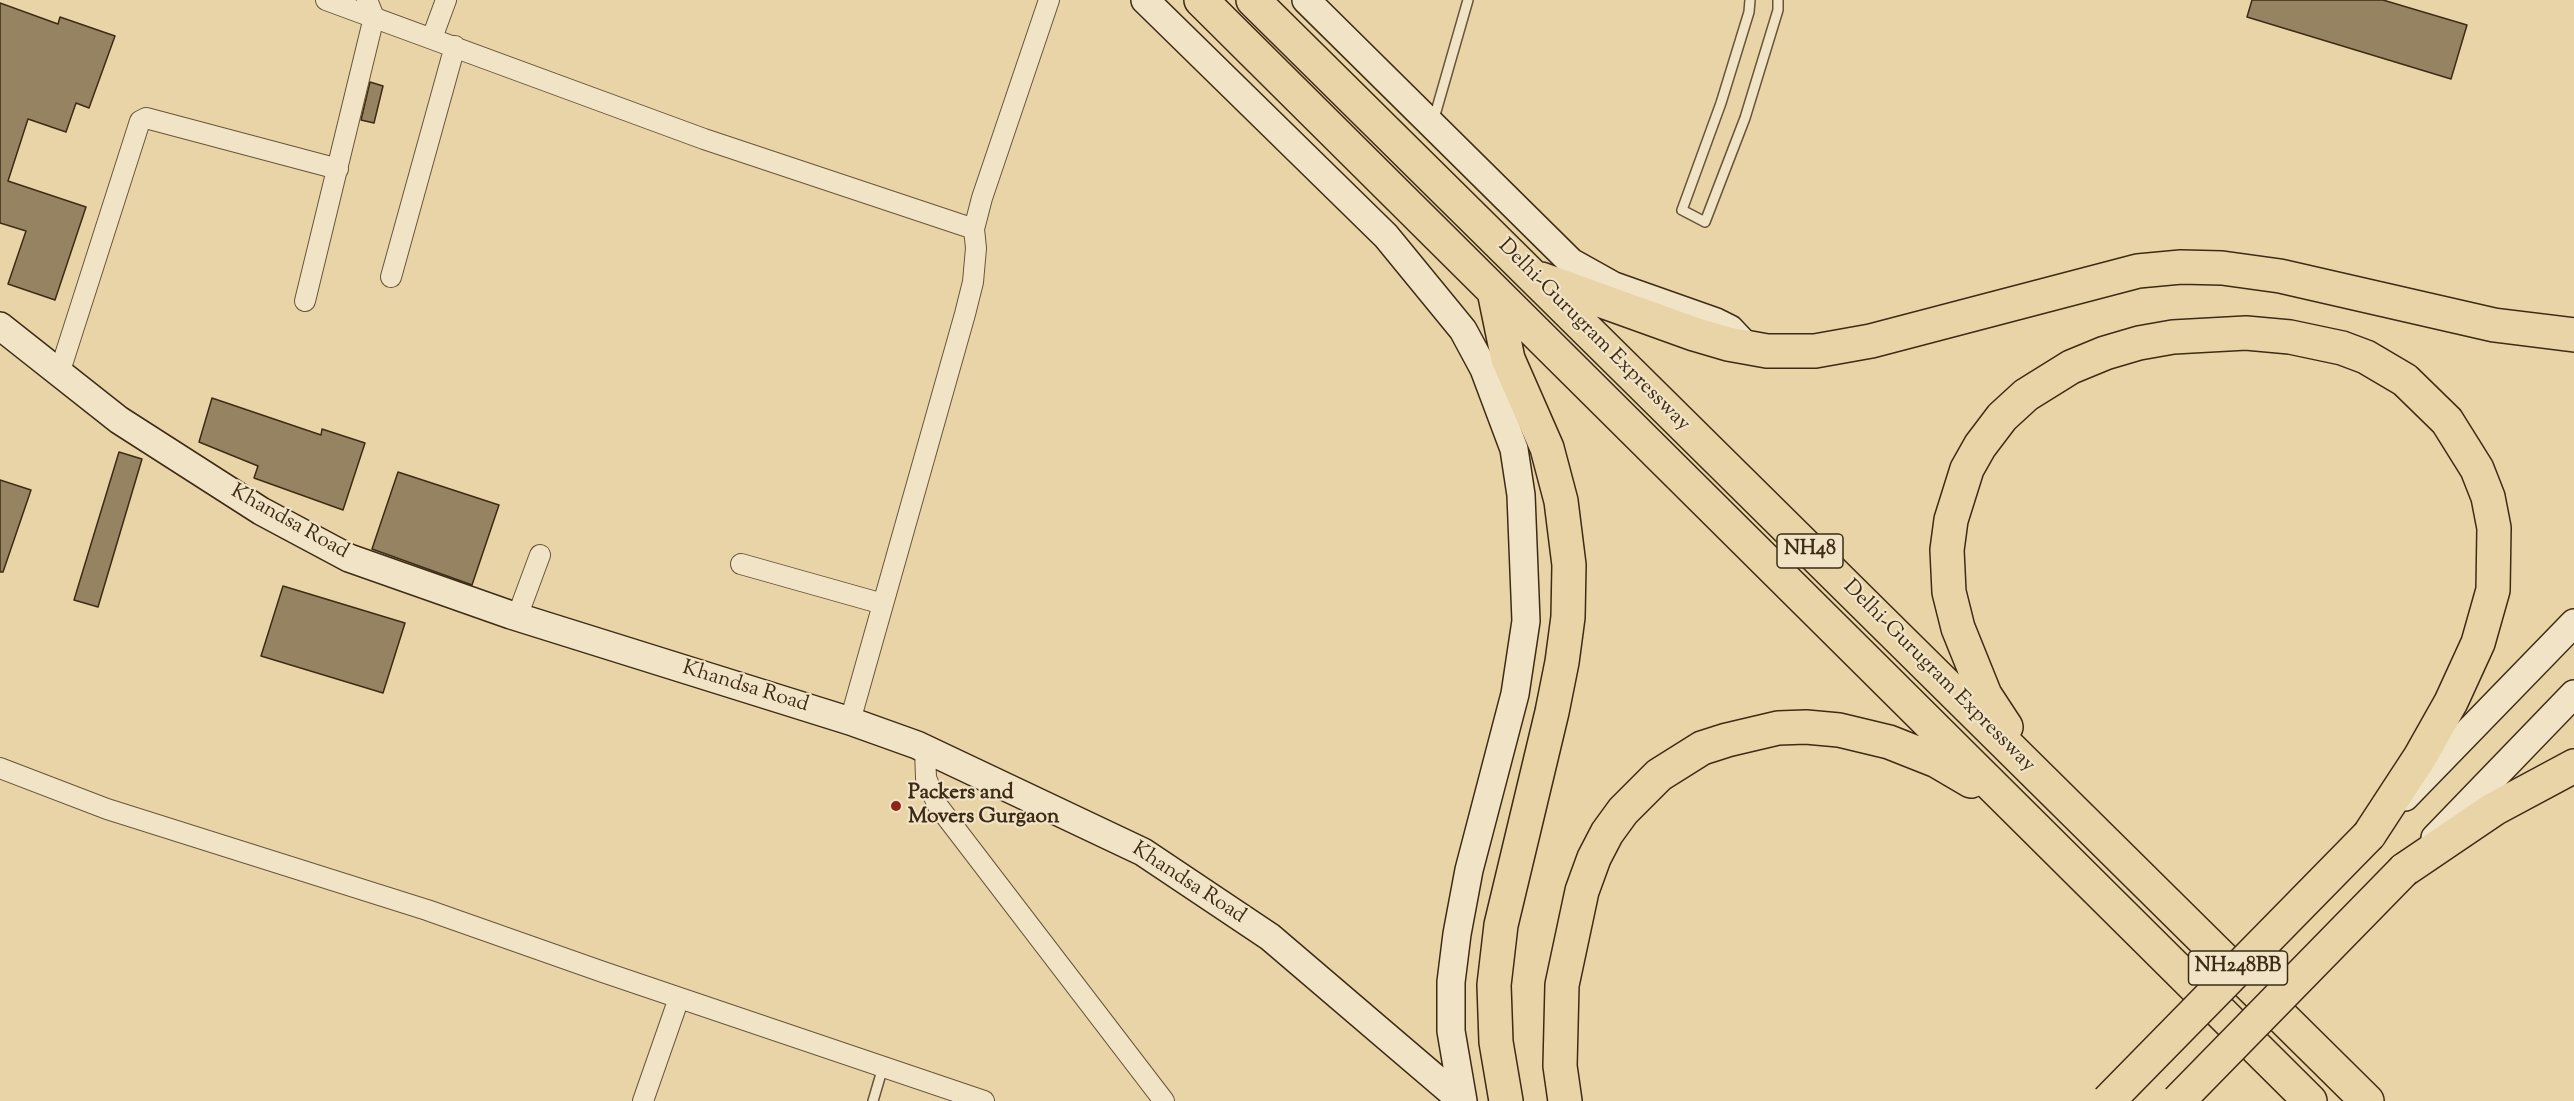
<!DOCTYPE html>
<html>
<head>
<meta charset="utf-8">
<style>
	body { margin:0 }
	canvas { display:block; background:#e9d4a7 }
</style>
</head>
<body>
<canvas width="2574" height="1101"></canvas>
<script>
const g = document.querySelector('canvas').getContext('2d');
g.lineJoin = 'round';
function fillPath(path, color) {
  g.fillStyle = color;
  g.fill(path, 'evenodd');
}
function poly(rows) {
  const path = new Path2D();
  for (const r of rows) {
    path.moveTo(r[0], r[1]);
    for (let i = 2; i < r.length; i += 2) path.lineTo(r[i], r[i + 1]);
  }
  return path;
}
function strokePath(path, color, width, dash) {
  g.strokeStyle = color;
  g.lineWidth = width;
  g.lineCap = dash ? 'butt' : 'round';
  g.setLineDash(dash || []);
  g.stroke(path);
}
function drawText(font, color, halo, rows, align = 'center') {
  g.font = font + ' "Sorts Mill Goudy",serif';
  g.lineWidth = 4.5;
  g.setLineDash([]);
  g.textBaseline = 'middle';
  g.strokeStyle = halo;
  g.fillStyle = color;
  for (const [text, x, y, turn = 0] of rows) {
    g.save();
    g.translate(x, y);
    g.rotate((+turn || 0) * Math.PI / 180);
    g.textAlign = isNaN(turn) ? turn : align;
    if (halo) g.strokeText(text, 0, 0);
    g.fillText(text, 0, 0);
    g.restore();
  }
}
const building = poly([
	[2252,0,2383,0,2467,25,2451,79,2247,17,2252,0],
	[0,3,58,24,60,17,115,36,89,108,76,103,66,132,28,119,8,181,86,207,55,300,8,284,26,231,0,223,0,3],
	[370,82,383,86,374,123,361,120,370,82],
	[212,398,321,435,322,429,365,443,343,510,254,478,258,466,199,442,212,398],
	[119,452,142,459,98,607,74,600,119,452],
	[398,472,499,505,472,585,372,549,398,472],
	[0,480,31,490,3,572,0,572,0,480],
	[283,586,405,623,383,693,261,656,283,586]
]);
const lane = poly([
	[1750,0,1749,12,1721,103,1682,210,1705,222,1745,118,1778,10,1778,0],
	[1433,122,1468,0],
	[873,1101,883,1067]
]);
const street = poly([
	[326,0,704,139,974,229],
	[432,38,446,0],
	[391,277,455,46],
	[305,301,374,17,367,0],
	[59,374,140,121,146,118,338,169],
	[741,564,883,604],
	[517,617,540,555],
	[850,721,965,314,973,282,976,248,974,229,982,198,1049,0],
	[925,749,926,778,938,806,1164,1101],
	[0,768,107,809,427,910,603,972,984,1101],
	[643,1101,679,998]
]);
const secondary = poly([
	[1145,0,1386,236,1463,330,1484,369,1514,449,1521,495,1526,621,1515,694,1469,870,1457,934,1451,982,1451,1031,1463,1101],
	[1306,0,1571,262,1614,286,1716,322,1730,329,1747,347],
	[0,326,119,420,261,511,349,558,511,615,850,721,917,745,1143,852,1270,937,1462,1101],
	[2405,797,2574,623],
	[2435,838,2574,694]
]);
const highway = poly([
	[1201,0,2310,1101],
	[1253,0,2367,1101],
	[1541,279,1694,334,1728,344,1767,351,1815,351,1871,341,2138,271,2181,267,2222,268,2280,276,2494,325,2574,335],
	[1494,291,1508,359,1547,448,1561,501,1569,565,1568,617,1562,662,1552,712,1501,925,1494,985,1496,1042,1506,1101],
	[2006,727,1985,695,1958,628,1949,592,1947,550,1951,520,1967,469,1980,446,2002,417,2026,395,2071,367,2105,353,2139,343,2173,337,2246,333,2290,337,2342,348,2366,357,2405,380,2447,421,2477,469,2488,497,2494,528,2493,590,2478,643,2451,702,2420,757,2369,835],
	[2404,870,2494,809,2574,766],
	[1565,1101,1560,1066,1562,985,1582,891,1594,858,1607,833,1623,811,1659,775,1702,748,1727,740,1778,728,1806,727,1839,730,1889,742,1937,761,1971,781]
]);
const highwayBridge = poly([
	[2108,1101,2369,835],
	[2178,1101,2404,870]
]);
const markers = [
	[896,806,6,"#8f2418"]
];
const shields = [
	[1810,551,66],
	[2238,968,99]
];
const shieldNames = [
	["NH48",1810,551],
	["NH248BB",2238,968]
];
const streetNames = [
	["Delhi-Gurugram Expressway",1593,336,45],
	["Khandsa Road",289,523,29],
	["Delhi-Gurugram Expressway",1938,677,45],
	["Khandsa Road",745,688,17],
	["Khandsa Road",1188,884,33]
];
const poiNames = [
	["Packers and",908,794],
	["Movers Gurgaon",908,818]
];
fillPath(building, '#968361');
strokePath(building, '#3d2b15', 1.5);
strokePath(lane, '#68553a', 12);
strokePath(street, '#68553a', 22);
strokePath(secondary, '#3d2b15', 30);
strokePath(highway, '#3d2b15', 36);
strokePath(lane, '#f1e3c6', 9);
strokePath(street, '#f1e3c6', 20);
strokePath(secondary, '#f1e3c6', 27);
strokePath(highway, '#e9d4a7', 33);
strokePath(highwayBridge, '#3d2b15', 36, []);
strokePath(highwayBridge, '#e9d4a7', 33);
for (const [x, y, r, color] of markers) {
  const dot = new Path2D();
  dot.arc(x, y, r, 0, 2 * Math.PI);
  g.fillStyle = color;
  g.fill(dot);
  strokePath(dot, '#f1e3c6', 2);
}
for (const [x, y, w] of shields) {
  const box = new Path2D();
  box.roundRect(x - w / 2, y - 17, w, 34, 4.5);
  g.fillStyle = '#f1e3c6';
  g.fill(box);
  strokePath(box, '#3d2b15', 1.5);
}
drawText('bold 20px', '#3d2b15', null, shieldNames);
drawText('21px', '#3d2b15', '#f1e3c6', streetNames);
drawText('bold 21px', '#3d2b15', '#f1e3c6', poiNames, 'left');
</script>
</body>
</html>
